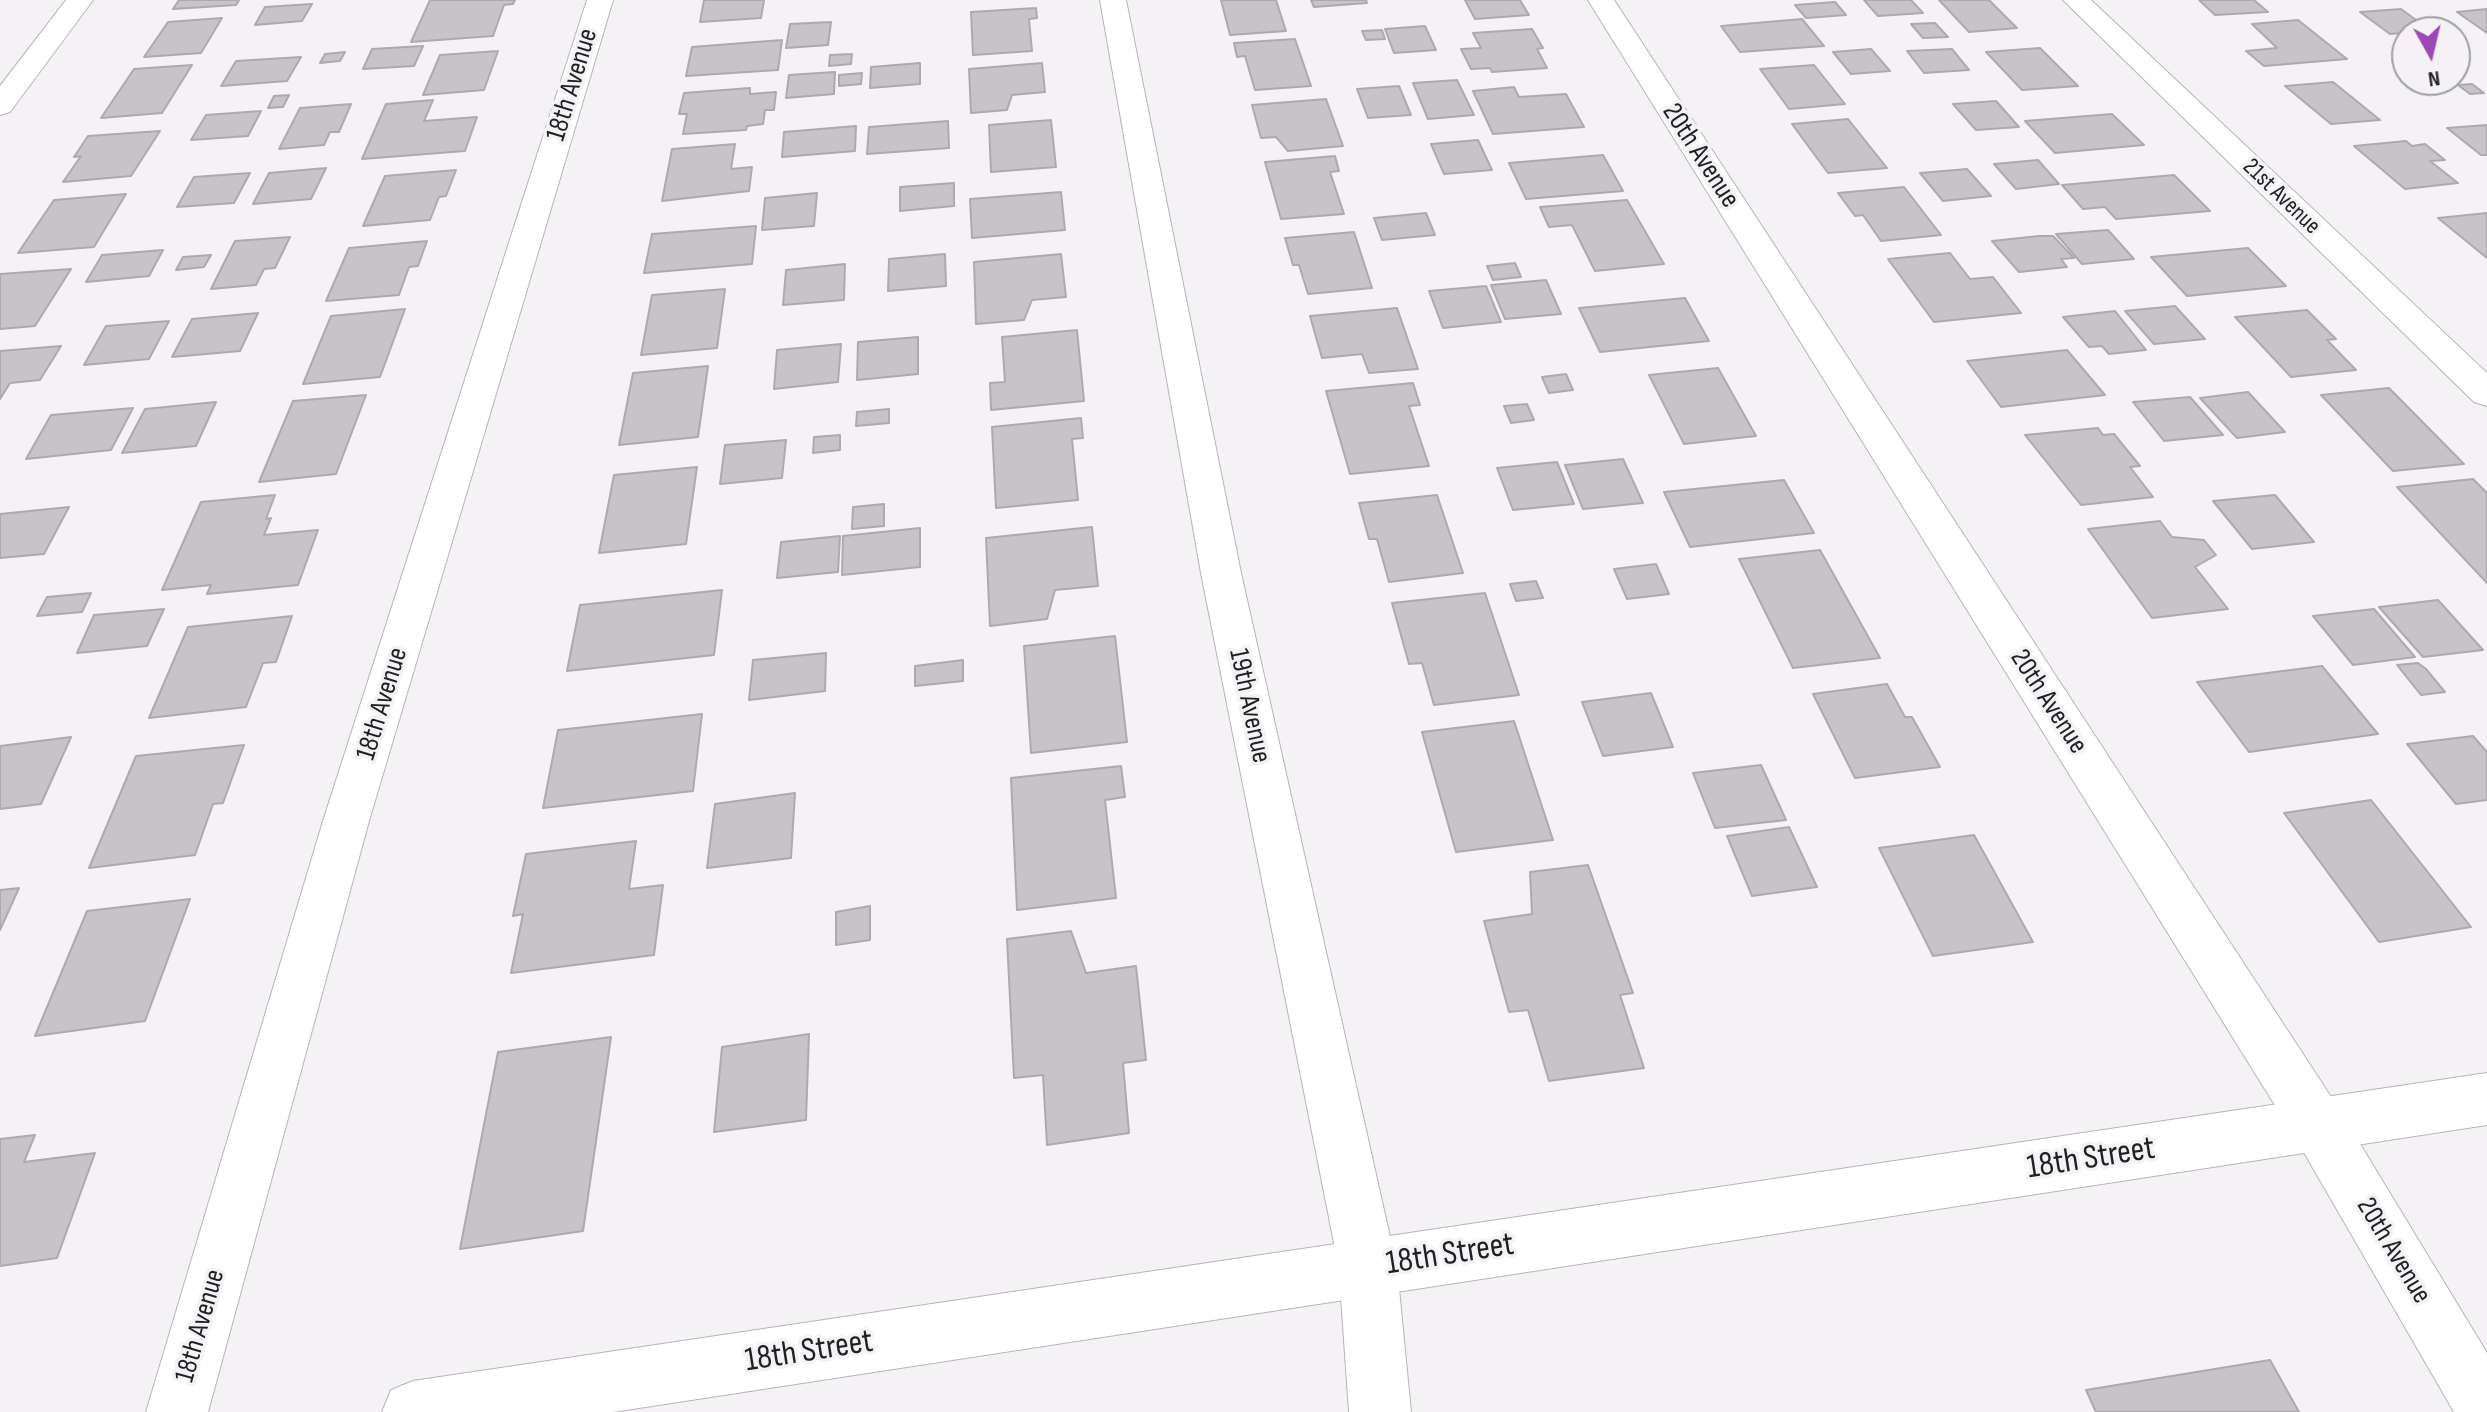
<!DOCTYPE html>
<html>
<head>
<meta charset="utf-8">
<style>
	body { margin:0 }
	#map { position:relative; width:2487px; height:1412px; overflow:hidden; background:#f4f2f5; font-family:"Sofia Sans Condensed",sans-serif }
	canvas { display:block }
	.north { position:absolute; left:2391px; top:16px; width:80px; height:80px; box-sizing:border-box; background:#f4f2f5; border:2px solid #9f9ea0; border-radius:50%; rotate:172deg; font-size:22px; font-weight:700; line-height:32px; text-align:center; color:#201f21 }
	.north::after { content:''; display:block; margin:auto; width:28px; height:36px; background:#9e48b6; clip-path:polygon(50% 0,100% 100%,50% 72%,0 100%) }
</style>
</head>
<body>
<div id="map">
<canvas width="2487" height="1412"></canvas>
<div class="north">N</div>
</div>
<script>
const g = document.querySelector('canvas').getContext('2d');
g.lineJoin = 'round';
function fillPath(path, color) {
  g.fillStyle = color;
  g.fill(path, 'evenodd');
}
function poly(rows) {
  const path = new Path2D();
  for (const r of rows) {
    path.moveTo(r[0], r[1]);
    for (let i = 2; i < r.length; i += 2) path.lineTo(r[i], r[i + 1]);
  }
  return path;
}
function strokePath(path, color, width, dash) {
  g.strokeStyle = color;
  g.lineWidth = width;
  g.lineCap = dash ? 'butt' : 'round';
  g.setLineDash(dash || []);
  g.stroke(path);
}
function drawText(font, color, halo, rows, align = 'center') {
  g.font = font + ' "Sofia Sans Condensed",sans-serif';
  g.lineWidth = 7;
  g.setLineDash([]);
  g.textBaseline = 'middle';
  g.strokeStyle = halo;
  g.fillStyle = color;
  for (const [text, x, y, turn = 0] of rows) {
    g.save();
    g.translate(x, y);
    g.rotate((+turn || 0) * Math.PI / 180);
    g.textAlign = isNaN(turn) ? turn : align;
    if (halo) g.strokeText(text, 0, 0);
    g.fillText(text, 0, 0);
    g.restore();
  }
}
const building = poly([
	[179,0,239,0,236,5,173,9,179,0],
	[430,0,515,0,513,4,504,5,493,36,411,42,430,0],
	[704,0,764,0,761,18,700,22,704,0],
	[1221,0,1276,0,1286,31,1230,35,1221,0],
	[1311,0,1366,0,1367,3,1314,7,1311,0],
	[1465,0,1520,0,1529,15,1475,19,1465,0],
	[1864,0,1911,0,1923,13,1878,16,1864,0],
	[1939,0,1989,0,2017,28,1969,32,1939,0],
	[2199,0,2254,0,2268,12,2215,15,2199,0],
	[1835,2,1846,15,1806,18,1795,5,1835,2],
	[312,4,302,21,255,25,265,7,312,4],
	[1036,8,1037,18,1029,19,1032,51,973,55,971,12,1036,8],
	[2401,9,2431,31,2390,34,2360,12,2401,9],
	[2487,9,2487,33,2457,12,2487,9],
	[222,18,201,53,144,57,168,22,222,18],
	[1802,19,1824,46,1740,52,1721,26,1802,19],
	[2298,20,2347,59,2264,66,2246,51,2277,48,2252,24,2298,20],
	[831,22,828,45,786,48,790,24,831,22],
	[1935,23,1948,37,1923,38,1911,24,1935,23],
	[1425,26,1436,50,1394,53,1385,29,1425,26],
	[1532,29,1543,48,1537,49,1547,68,1492,72,1490,68,1471,69,1461,49,1481,48,1473,33,1532,29],
	[1382,30,1385,39,1366,40,1362,31,1382,30],
	[1295,39,1311,86,1255,90,1245,56,1237,57,1234,43,1295,39],
	[782,40,778,70,686,76,692,47,782,40],
	[423,46,414,66,363,69,372,49,423,46],
	[2040,48,2078,86,2022,90,1986,52,2040,48],
	[1871,49,1890,71,1851,74,1833,52,1871,49],
	[1952,49,1969,70,1924,73,1907,51,1952,49],
	[498,51,484,90,423,95,440,55,498,51],
	[345,52,340,61,320,63,325,54,345,52],
	[852,54,851,64,829,66,830,55,852,54],
	[301,57,287,81,221,86,236,61,301,57],
	[920,63,920,84,870,88,871,67,920,63],
	[1042,63,1045,92,1012,95,1007,110,971,113,969,69,1042,63],
	[192,65,162,113,101,118,134,69,192,65],
	[1814,65,1845,104,1789,109,1760,69,1814,65],
	[835,72,834,94,786,98,789,75,835,72],
	[862,73,861,84,839,86,839,75,862,73],
	[1457,80,1474,115,1428,119,1413,83,1457,80],
	[2333,82,2380,120,2331,124,2285,86,2333,82],
	[2472,84,2484,93,2470,94,2458,85,2472,84],
	[1399,86,1411,115,1368,118,1357,89,1399,86],
	[1514,87,1519,97,1566,94,1584,127,1493,134,1473,91,1514,87],
	[750,88,750,94,776,92,774,110,765,110,763,124,747,126,746,130,683,134,687,114,679,114,684,93,750,88],
	[289,95,283,107,268,108,274,96,289,95],
	[1326,99,1343,146,1288,151,1276,137,1261,138,1252,105,1326,99],
	[433,100,424,121,477,117,465,151,362,159,386,104,433,100],
	[1996,101,2019,127,1976,130,1953,104,1996,101],
	[351,104,339,132,330,132,324,145,279,149,300,108,351,104],
	[261,111,248,136,191,140,206,115,261,111],
	[2112,114,2144,145,2055,153,2025,121,2112,114],
	[1848,119,1887,168,1828,173,1792,124,1848,119],
	[1051,120,1056,167,991,172,989,125,1051,120],
	[948,121,949,148,867,154,869,127,948,121],
	[2487,125,2487,155,2481,155,2447,128,2487,125],
	[856,126,855,151,782,157,784,132,856,126],
	[160,131,131,176,63,182,81,156,74,157,88,136,160,131],
	[1478,140,1492,170,1444,174,1431,144,1478,140],
	[2406,141,2412,146,2425,144,2445,160,2430,161,2458,183,2405,189,2354,146,2406,141],
	[735,144,731,169,752,167,749,191,662,201,672,149,735,144],
	[1603,155,1623,191,1526,199,1509,163,1603,155],
	[1335,156,1339,171,1330,172,1344,214,1281,219,1265,162,1335,156],
	[2038,160,2059,184,2016,189,1994,164,2038,160],
	[326,168,311,199,253,204,269,173,326,168],
	[1967,169,1991,196,1943,201,1920,173,1967,169],
	[456,170,446,196,439,197,430,220,363,226,385,176,456,170],
	[250,173,234,203,177,207,194,177,250,173],
	[2174,175,2210,211,2116,219,2105,207,2083,209,2062,185,2174,175],
	[954,183,954,206,900,211,900,187,954,183],
	[1904,187,1941,235,1881,241,1863,215,1855,216,1838,193,1904,187],
	[1061,192,1065,230,972,238,970,199,1061,192],
	[817,193,814,226,762,230,765,198,817,193],
	[126,194,94,247,18,253,54,200,126,194],
	[1627,200,1664,264,1595,271,1572,225,1549,227,1540,207,1627,200],
	[1426,213,1435,235,1382,240,1374,218,1426,213],
	[2487,213,2487,258,2438,218,2487,213],
	[756,226,752,264,644,273,652,234,756,226],
	[2108,230,2134,259,2082,264,2056,234,2108,230],
	[1354,232,1372,288,1308,294,1299,265,1293,265,1285,238,1354,232],
	[2039,236,2053,236,2074,258,2061,259,2067,267,2019,272,1992,241,2039,236],
	[290,237,275,268,264,269,256,285,211,289,235,241,290,237],
	[427,241,418,266,409,267,399,295,326,301,349,248,427,241],
	[2248,248,2286,286,2187,296,2151,257,2248,248],
	[163,250,149,276,86,282,102,255,163,250],
	[1950,253,1970,279,1993,277,2021,313,1934,322,1888,259,1950,253],
	[945,254,946,286,888,291,889,259,945,254],
	[1061,254,1066,297,1032,300,1024,320,976,324,974,262,1061,254],
	[211,255,204,267,176,270,183,257,211,255],
	[1515,263,1521,277,1493,280,1487,266,1515,263],
	[845,264,844,300,783,305,786,270,845,264],
	[71,269,35,326,0,329,0,274,71,269],
	[1546,280,1561,314,1505,319,1491,285,1546,280],
	[1486,286,1501,322,1443,328,1429,291,1486,286],
	[725,289,717,348,641,355,652,295,725,289],
	[1685,298,1709,341,1600,352,1579,308,1685,298],
	[2175,306,2205,339,2154,344,2125,311,2175,306],
	[1397,308,1418,369,1369,373,1362,354,1322,358,1310,316,1397,308],
	[405,309,380,377,303,384,331,316,405,309],
	[2307,310,2336,339,2327,340,2356,370,2291,377,2235,317,2307,310],
	[2115,311,2146,350,2109,354,2102,346,2089,347,2063,317,2115,311],
	[258,313,240,351,172,357,192,319,258,313],
	[169,321,149,359,84,365,106,326,169,321],
	[1077,330,1084,401,991,410,990,383,1005,382,1002,337,1077,330],
	[918,337,918,374,857,380,858,342,918,337],
	[841,344,838,382,774,389,777,350,841,344],
	[61,346,40,380,10,383,0,399,0,351,61,346],
	[2067,350,2105,395,2001,407,1967,361,2067,350],
	[708,366,698,437,619,445,633,373,708,366],
	[1718,368,1756,436,1684,444,1649,375,1718,368],
	[1566,374,1573,390,1549,393,1542,377,1566,374],
	[1413,383,1420,405,1409,406,1429,466,1350,474,1326,391,1413,383],
	[2389,388,2464,464,2393,471,2321,395,2389,388],
	[2248,392,2285,432,2237,438,2200,398,2248,392],
	[366,395,336,474,259,482,293,401,366,395],
	[2190,397,2223,435,2164,441,2133,402,2190,397],
	[216,402,196,446,122,453,145,409,216,402],
	[1527,404,1534,420,1511,423,1504,406,1527,404],
	[133,408,111,450,26,459,51,415,133,408],
	[889,409,889,423,856,426,857,412,889,409],
	[1081,418,1083,438,1072,439,1078,500,996,508,992,427,1081,418],
	[2098,428,2103,435,2114,434,2140,466,2130,467,2153,497,2081,505,2025,435,2098,428],
	[840,435,840,450,813,453,814,437,840,435],
	[786,440,782,478,720,484,725,445,786,440],
	[1623,459,1643,503,1583,509,1565,465,1623,459],
	[1557,462,1574,504,1513,510,1497,468,1557,462],
	[697,467,686,544,599,553,614,475,697,467],
	[2473,479,2487,493,2487,583,2397,487,2473,479],
	[1784,480,1814,533,1690,547,1664,492,1784,480],
	[275,495,266,519,271,518,264,535,318,530,298,585,207,594,211,585,162,590,201,502,275,495],
	[1437,495,1463,573,1389,582,1377,539,1369,539,1359,503,1437,495],
	[2275,495,2314,542,2252,549,2213,501,2275,495],
	[884,504,884,526,852,529,853,507,884,504],
	[69,507,44,554,0,558,0,514,69,507],
	[2160,521,2172,537,2204,540,2216,555,2195,567,2228,609,2152,618,2088,529,2160,521],
	[1092,527,1098,586,1055,590,1047,619,990,626,986,538,1092,527],
	[920,528,920,567,842,575,843,536,920,528],
	[840,536,838,572,777,578,781,542,840,536],
	[1820,550,1880,658,1793,668,1739,559,1820,550],
	[1656,564,1669,594,1627,599,1614,569,1656,564],
	[1536,581,1543,598,1516,601,1510,584,1536,581],
	[722,590,714,655,567,671,580,605,722,590],
	[91,593,82,612,37,616,47,597,91,593],
	[1485,593,1519,695,1434,705,1422,663,1409,664,1392,603,1485,593],
	[2438,600,2483,650,2423,657,2379,607,2438,600],
	[164,609,147,646,77,653,94,615,164,609],
	[2374,609,2415,657,2353,665,2313,616,2374,609],
	[292,616,276,662,263,663,246,707,149,718,188,627,292,616],
	[1115,636,1127,742,1031,753,1024,646,1115,636],
	[826,653,825,691,749,700,753,660,826,653],
	[963,660,963,681,915,686,915,666,963,660],
	[2418,663,2426,669,2445,692,2421,695,2397,665,2418,663],
	[2322,666,2378,734,2249,752,2197,682,2322,666],
	[1887,684,1905,717,1912,717,1940,767,1855,778,1813,694,1887,684],
	[1651,693,1673,747,1603,756,1582,702,1651,693],
	[702,714,693,791,543,808,558,730,702,714],
	[1514,721,1553,840,1456,852,1422,732,1514,721],
	[2473,736,2487,752,2487,800,2456,804,2407,744,2473,736],
	[71,737,41,804,0,809,0,746,71,737],
	[244,745,223,803,213,804,195,855,89,868,136,756,244,745],
	[1761,765,1786,820,1715,828,1693,773,1761,765],
	[1121,766,1125,797,1105,800,1116,898,1017,910,1011,778,1121,766],
	[795,793,791,858,707,868,715,804,795,793],
	[2371,800,2471,927,2379,942,2284,813,2371,800],
	[1789,827,1817,887,1752,896,1727,836,1789,827],
	[1974,835,2033,942,1933,956,1879,848,1974,835],
	[636,841,629,889,663,885,654,955,511,973,523,914,513,916,526,854,636,841],
	[1588,865,1633,993,1620,995,1644,1068,1549,1081,1528,1010,1509,1012,1484,921,1532,914,1530,872,1588,865],
	[19,888,0,930,0,890,19,888],
	[190,899,145,1021,35,1036,87,911,190,899],
	[870,906,870,940,836,945,836,912,870,906],
	[1071,931,1086,973,1136,966,1146,1060,1123,1063,1129,1133,1047,1145,1043,1075,1014,1078,1007,939,1071,931],
	[809,1034,806,1120,714,1132,722,1047,809,1034],
	[611,1037,583,1231,460,1249,498,1052,611,1037],
	[35,1135,24,1162,95,1153,57,1258,0,1266,0,1139,35,1135],
	[2270,1360,2299,1412,2096,1412,2086,1390,2270,1360]
]);
const street = poly([
	[66,0,93,0,10,112,0,115,0,86,66,0],
	[587,0,613,0,369,821,208,1412,146,1412,323,821,587,0],
	[1100,0,1126,0,1241,573,1397,1268,1411,1412,1349,1412,1339,1268,1201,573,1100,0],
	[1588,0,1614,0,2337,1106,2487,1353,2487,1412,2454,1412,2299,1144,1588,0],
	[2063,0,2091,0,2487,373,2487,406,2474,402,2063,0]
]);
const secondary = poly([
	[2487,1073,2487,1125,613,1412,382,1412,391,1390,413,1381,2487,1073]
]);
const farStreetnames = [
	["21st Avenue",2281,197,44]
];
const streetNames = [
	["18th Avenue",573,85,-73],
	["20th Avenue",1700,156,57],
	["20th Avenue",2048,702,57],
	["18th Avenue",383,704,-73],
	["19th Avenue",1249,706,78],
	["20th Avenue",2393,1251,59],
	["18th Avenue",201,1326,-74]
];
const nearStreetnames = [
	["18th Street",2091,1159,-9],
	["18th Street",1450,1255,-9],
	["18th Street",809,1352,-9]
];
fillPath(building, '#c6c4c7');
strokePath(building, '#acaaad', 2);
strokePath(street, '#b6b4b7', 2);
strokePath(secondary, '#b6b4b7', 2);
fillPath(street, '#fff');
fillPath(secondary, '#fff');
drawText('24px', '#201f21', '#f4f2f5', farStreetnames);
drawText('28px', '#201f21', '#f4f2f5', streetNames);
drawText('34px', '#201f21', '#f4f2f5', nearStreetnames);
</script>
</body>
</html>
